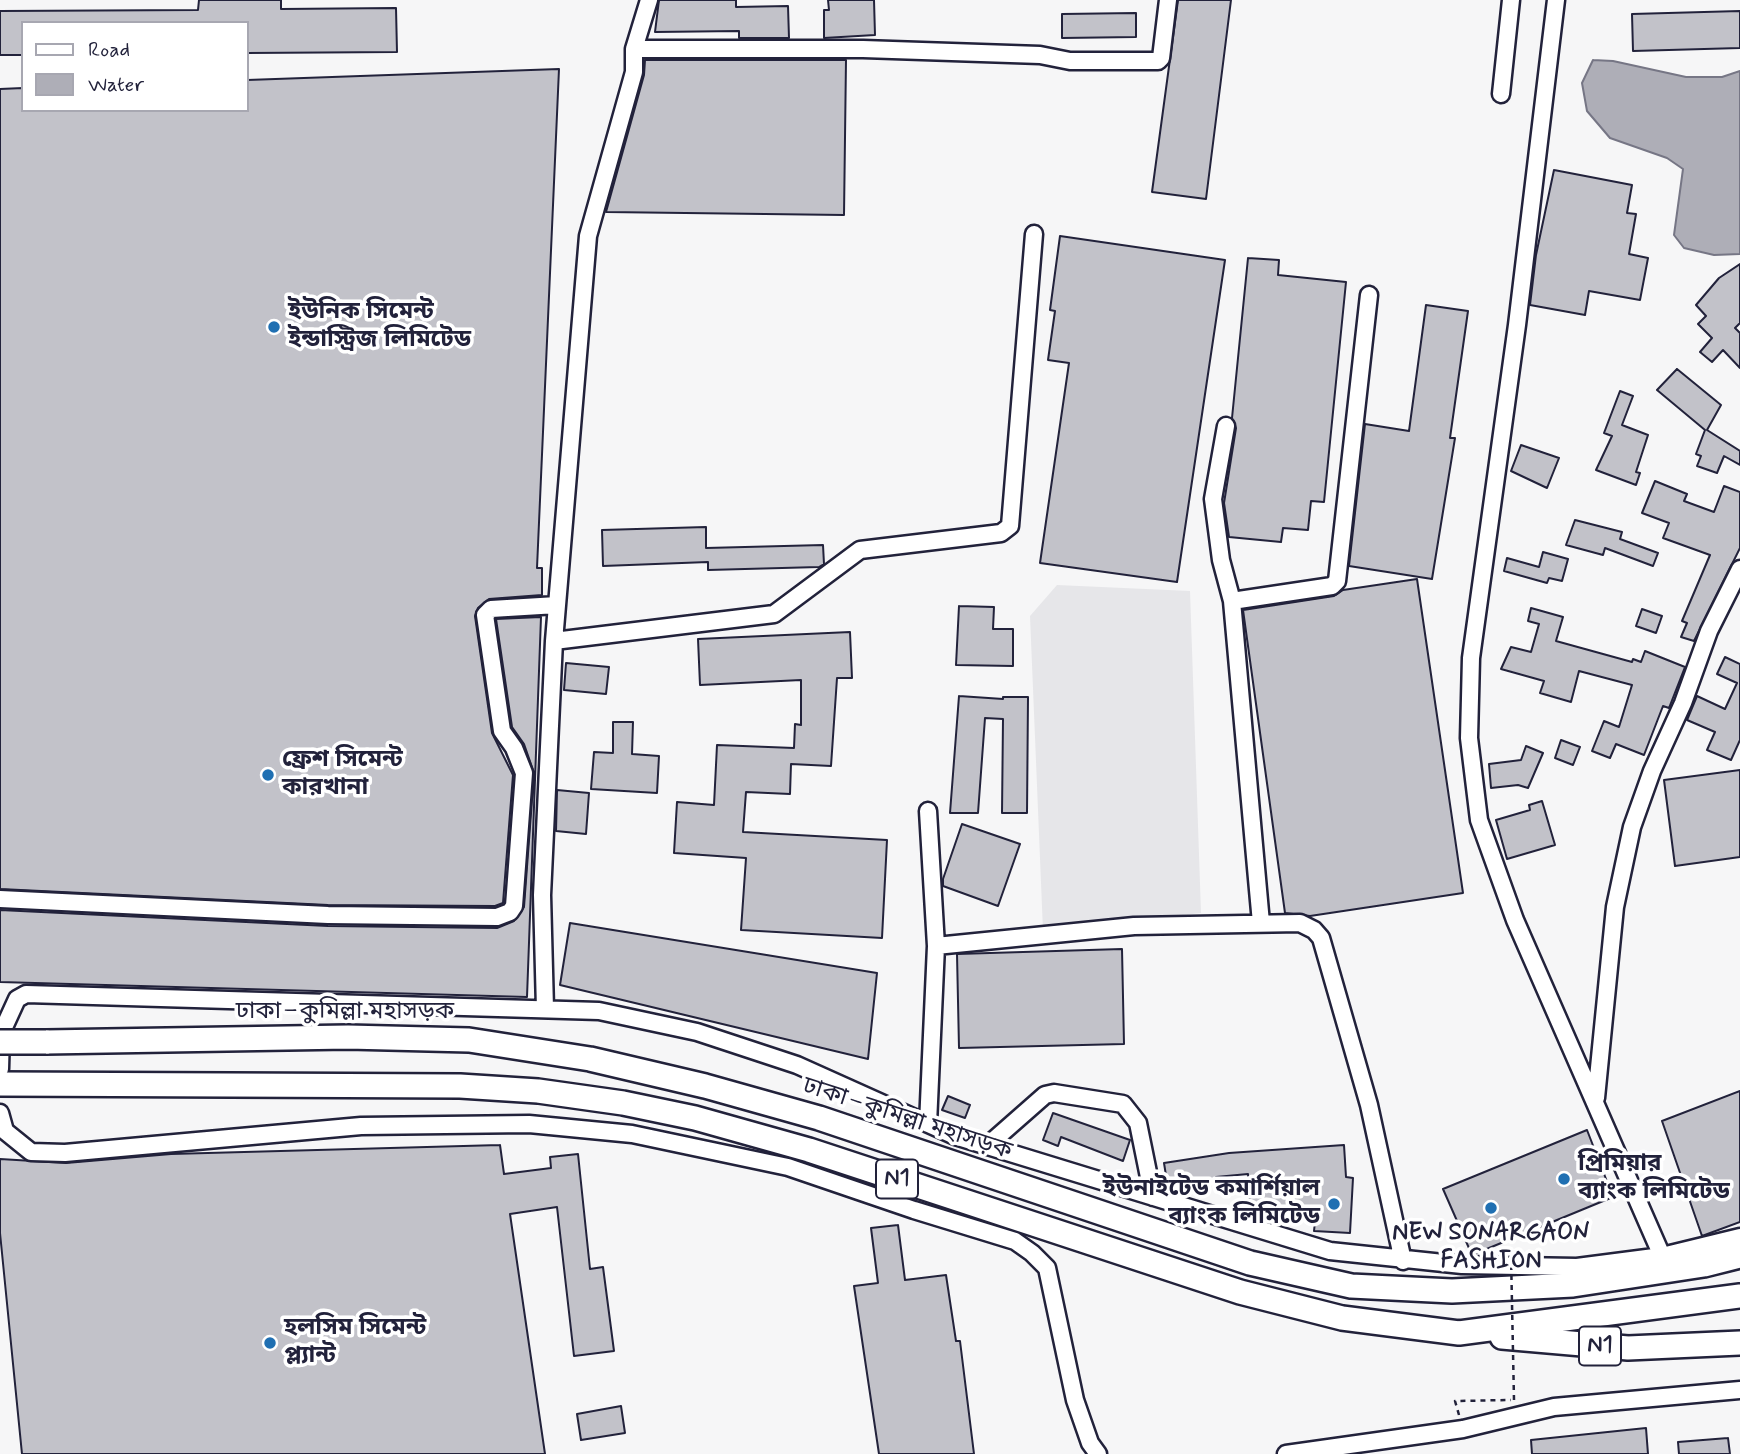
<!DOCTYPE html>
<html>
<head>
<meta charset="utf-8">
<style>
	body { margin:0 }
	#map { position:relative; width:1740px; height:1454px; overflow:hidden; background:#f6f6f7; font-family:Mynerve,sans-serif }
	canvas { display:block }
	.legend { position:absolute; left:21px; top:21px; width:228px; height:91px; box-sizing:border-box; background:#fff; border:2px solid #a7a7b1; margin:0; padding:9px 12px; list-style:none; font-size:21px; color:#22223b }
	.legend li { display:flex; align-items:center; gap:14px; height:35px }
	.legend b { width:35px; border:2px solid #a7a7b1 }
</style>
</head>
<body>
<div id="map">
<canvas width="1740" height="1454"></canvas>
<ul class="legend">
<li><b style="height:9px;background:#fff"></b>Road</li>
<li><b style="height:19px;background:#aeaeb7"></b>Water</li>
</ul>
</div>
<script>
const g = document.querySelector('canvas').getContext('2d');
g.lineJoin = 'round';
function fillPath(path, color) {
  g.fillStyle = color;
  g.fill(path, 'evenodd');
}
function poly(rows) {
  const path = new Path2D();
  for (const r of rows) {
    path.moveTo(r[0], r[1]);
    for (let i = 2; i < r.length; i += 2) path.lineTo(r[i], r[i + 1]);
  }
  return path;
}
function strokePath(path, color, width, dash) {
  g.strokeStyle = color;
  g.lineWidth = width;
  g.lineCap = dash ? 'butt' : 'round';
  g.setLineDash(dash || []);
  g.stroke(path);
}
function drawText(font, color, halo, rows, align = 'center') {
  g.font = font + ' Mynerve,"Noto Sans Bengali",sans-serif';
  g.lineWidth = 7;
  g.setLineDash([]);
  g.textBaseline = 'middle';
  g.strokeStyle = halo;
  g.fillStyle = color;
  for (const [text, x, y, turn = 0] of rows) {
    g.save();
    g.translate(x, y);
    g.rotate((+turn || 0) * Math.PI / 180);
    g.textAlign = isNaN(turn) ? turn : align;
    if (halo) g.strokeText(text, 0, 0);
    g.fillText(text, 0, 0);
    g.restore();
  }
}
const built = poly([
	[1057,585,1190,591,1201,913,1043,931,1030,616]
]);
const water = poly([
	[1593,60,1613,61,1686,77,1722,77,1740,71,1740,254,1714,255,1684,248,1674,235,1683,169,1667,158,1610,138,1587,111,1582,83,1593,60]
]);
const building = poly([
	[199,0,281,0,281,9,396,8,397,52,247,53,247,23,23,23,23,55,0,55,0,11,198,10,199,0],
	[659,0,736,0,736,7,788,6,789,38,739,38,739,31,655,32,659,0],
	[828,0,874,0,875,35,824,38,824,10,829,10,828,0],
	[1178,0,1231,0,1206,199,1152,192,1178,0],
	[1740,11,1740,48,1633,51,1632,14,1740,11],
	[1136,13,1136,37,1062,38,1062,14,1136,13],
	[645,60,846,60,844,215,606,212,644,75,645,60],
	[559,69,537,568,542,568,542,595,489,599,478,608,475,616,492,733,513,775,503,903,495,906,328,905,0,889,0,89,23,88,23,110,247,110,247,80,559,69],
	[1554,170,1632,185,1627,213,1636,214,1629,254,1648,258,1640,300,1589,291,1585,315,1530,305,1536,255,1554,170],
	[1060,236,1225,260,1177,582,1040,563,1069,363,1048,360,1055,311,1050,310,1060,236],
	[1248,258,1279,260,1278,275,1346,282,1324,502,1311,501,1308,530,1283,528,1281,542,1229,537,1224,503,1236,428,1232,418,1248,258],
	[1740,264,1740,323,1735,328,1740,333,1740,368,1723,350,1712,362,1700,352,1712,338,1698,324,1706,316,1696,305,1719,278,1740,264],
	[1426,305,1468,311,1450,438,1455,438,1432,579,1349,566,1365,424,1409,431,1426,305],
	[1677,369,1721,405,1707,430,1740,451,1740,465,1724,456,1717,473,1697,466,1701,456,1696,454,1705,430,1657,390,1677,369],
	[1620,391,1633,396,1622,425,1648,435,1636,472,1640,473,1636,485,1596,470,1612,436,1604,433,1620,391],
	[1521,445,1559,458,1547,488,1511,471,1521,445],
	[1655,481,1687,494,1684,501,1714,512,1724,486,1740,492,1740,548,1694,641,1681,637,1687,623,1682,621,1710,555,1663,538,1669,523,1642,513,1655,481],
	[1575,520,1622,532,1620,539,1658,553,1653,566,1605,548,1603,555,1566,545,1575,520],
	[706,527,706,548,823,545,824,564,819,567,708,570,708,562,603,566,602,530,706,527],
	[1543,552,1568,559,1562,581,1549,578,1547,583,1504,571,1507,558,1539,567,1543,552],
	[1417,579,1463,893,1310,916,1285,913,1243,610,1334,596,1343,590,1417,579],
	[959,606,994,607,993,629,1013,629,1013,666,956,665,959,606],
	[1531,608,1563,617,1556,641,1632,662,1633,659,1641,662,1645,651,1685,667,1669,708,1663,706,1644,755,1616,744,1610,758,1592,751,1604,721,1619,727,1632,685,1579,671,1571,702,1540,693,1544,681,1501,669,1511,647,1531,652,1539,624,1528,621,1531,608],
	[1642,609,1662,616,1656,633,1636,626,1642,609],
	[541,617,527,997,0,982,0,910,328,926,497,928,514,921,524,907,534,773,524,744,512,727,496,619,541,617],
	[850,632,852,678,837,678,831,766,791,764,790,794,746,792,743,832,887,840,882,938,741,930,746,858,674,853,677,802,714,805,717,745,794,748,795,724,801,725,801,680,700,685,698,639,850,632],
	[1725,657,1740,664,1740,740,1731,760,1707,750,1715,732,1687,720,1697,696,1725,709,1737,683,1717,674,1725,657],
	[566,663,609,667,606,694,564,690,566,663],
	[959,696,1003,699,1003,697,1028,697,1027,813,1002,813,1003,719,985,718,978,813,950,813,959,696],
	[613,722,633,722,632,754,659,756,657,793,591,789,594,752,613,753,613,722],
	[1561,740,1580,747,1573,765,1555,758,1561,740],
	[1526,746,1543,753,1528,788,1518,785,1491,788,1489,764,1521,760,1526,746],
	[1740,770,1740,857,1675,866,1664,780,1740,770],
	[557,790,589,793,586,834,556,831,557,790],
	[1542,801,1555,845,1507,859,1496,820,1530,810,1529,805,1542,801],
	[962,824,1020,844,998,906,943,886,943,879,962,824],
	[570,923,877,973,868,1059,560,985,570,923],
	[1122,949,1124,1044,959,1048,957,954,1122,949],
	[1740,1091,1740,1222,1702,1236,1662,1121,1740,1091],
	[948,1096,970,1105,965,1118,942,1110,948,1096],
	[1053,1113,1130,1140,1123,1161,1061,1137,1058,1146,1043,1140,1053,1113],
	[1587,1130,1613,1197,1472,1255,1443,1189,1587,1130],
	[500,1145,504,1174,551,1168,550,1157,578,1154,590,1269,603,1267,614,1351,574,1356,557,1207,510,1214,545,1454,22,1454,0,1233,0,1159,66,1163,171,1154,500,1145],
	[1344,1145,1346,1177,1353,1178,1350,1233,1314,1231,1315,1222,1250,1211,1248,1174,1216,1177,1217,1180,1168,1188,1164,1163,1229,1153,1344,1145],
	[898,1225,905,1280,946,1275,956,1341,960,1341,974,1454,879,1454,854,1286,878,1283,871,1228,898,1225],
	[621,1406,625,1433,581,1440,577,1414,621,1406],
	[1646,1428,1648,1454,1532,1454,1531,1440,1646,1428],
	[1728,1438,1730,1454,1679,1454,1678,1442,1728,1438]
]);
const path = poly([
	[1459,1415,1455,1401,1511,1400]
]);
const minor = poly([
	[1556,0,1517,325,1471,658,1469,738,1479,820,1515,920,1662,1256],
	[634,49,863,49,1040,55,1070,61,1158,61,1161,58,1168,0],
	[1501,94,1511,0],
	[1226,426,1213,499,1221,560,1232,601,1261,923],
	[1232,601,1332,586,1337,581,1369,295],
	[554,641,774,614,860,550,1001,533,1010,526,1034,234],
	[928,811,936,946,1134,926,1300,923,1314,930,1321,938,1369,1105,1403,1261],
	[0,899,328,915,497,917,510,912,514,906,524,773,514,748,502,731,485,615,491,609,557,605],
	[545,1009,542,895,554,641,588,236,634,72,634,49,649,0],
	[0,1069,1,1034,17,999,26,994,599,1011,697,1032,797,1065,955,1136,1330,1251,1462,1265,1577,1267,1662,1256,1740,1237],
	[1596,1098,1615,907,1632,827,1652,771,1683,703,1709,631,1740,569],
	[0,1113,5,1131,31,1152,65,1153,361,1126,529,1124,632,1134,788,1167,914,1210,1015,1241,1032,1253,1047,1268,1075,1400,1090,1443,1098,1454],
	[928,1124,936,946],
	[987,1146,1045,1095,1054,1093,1123,1104,1138,1123,1153,1197],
	[1286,1454,1463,1429,1554,1407,1740,1390]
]);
const highway = poly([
	[46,1042,348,1037,469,1040,590,1059,705,1086,819,1118,1250,1263,1351,1286,1452,1291,1573,1285,1704,1265,1740,1256],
	[0,1084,460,1086,538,1091,623,1103,695,1118,809,1150,1240,1292,1342,1318,1459,1333,1740,1296],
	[1502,1337,1628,1348,1740,1343]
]);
const pathBridge = poly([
	[1511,1255,1514,1400]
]);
const highwayBridge = poly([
	[0,1042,46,1042]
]);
const markers = [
	[274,327,7,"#1f6fb2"],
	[268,775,7,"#1f6fb2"],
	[1564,1179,7,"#1f6fb2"],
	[1334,1204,7,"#1f6fb2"],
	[1491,1208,7,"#1f6fb2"],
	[270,1343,7,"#1f6fb2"]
];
const shields = [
	[897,1179,42],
	[1600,1346,42]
];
const shieldNames = [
	["N1",897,1179],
	["N1",1600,1346]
];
const poiNames = [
	["ইউনিক সিমেন্ট",288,313],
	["ইন্ডাস্ট্রিজ লিমিটেড",288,341],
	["ফ্রেশ সিমেন্ট",282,761],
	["কারখানা",282,789],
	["প্রিমিয়ার",1578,1165],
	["ব্যাংক লিমিটেড",1578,1193],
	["ইউনাইটেড কমার্শিয়াল",1320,1190,"right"],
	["ব্যাংক লিমিটেড",1320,1218,"right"],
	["NEW SONARGAON",1491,1234,"center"],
	["FASHION",1491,1262,"center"],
	["হলসিম সিমেন্ট",284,1329],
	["প্ল্যান্ট",284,1357]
];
const streetNames = [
	["ঢাকা–কুমিল্লা মহাসড়ক",345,1013],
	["ঢাকা–কুমিল্লা মহাসড়ক",907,1120,18]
];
fillPath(built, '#e6e6e9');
fillPath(water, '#aeaeb7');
strokePath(water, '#767685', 2);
fillPath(building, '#c2c2c9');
strokePath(building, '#22223b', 2);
strokePath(minor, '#22223b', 21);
strokePath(highway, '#22223b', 28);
strokePath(path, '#22223b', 2.5, [5, 5]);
strokePath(minor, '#fff', 16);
strokePath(highway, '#fff', 23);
strokePath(highwayBridge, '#22223b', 28, []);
strokePath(pathBridge, '#22223b', 2.5, [5, 5]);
strokePath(highwayBridge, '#fff', 23);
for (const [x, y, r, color] of markers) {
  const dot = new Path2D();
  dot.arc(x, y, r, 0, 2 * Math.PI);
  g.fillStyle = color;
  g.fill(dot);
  strokePath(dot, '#fff', 2.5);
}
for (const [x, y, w] of shields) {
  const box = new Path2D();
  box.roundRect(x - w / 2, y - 19.5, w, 39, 5);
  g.fillStyle = '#fff';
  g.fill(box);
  strokePath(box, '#22223b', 2);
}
drawText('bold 23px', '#22223b', null, shieldNames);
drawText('bold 24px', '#22223b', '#fff', poiNames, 'left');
drawText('24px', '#22223b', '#fff', streetNames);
</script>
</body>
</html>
